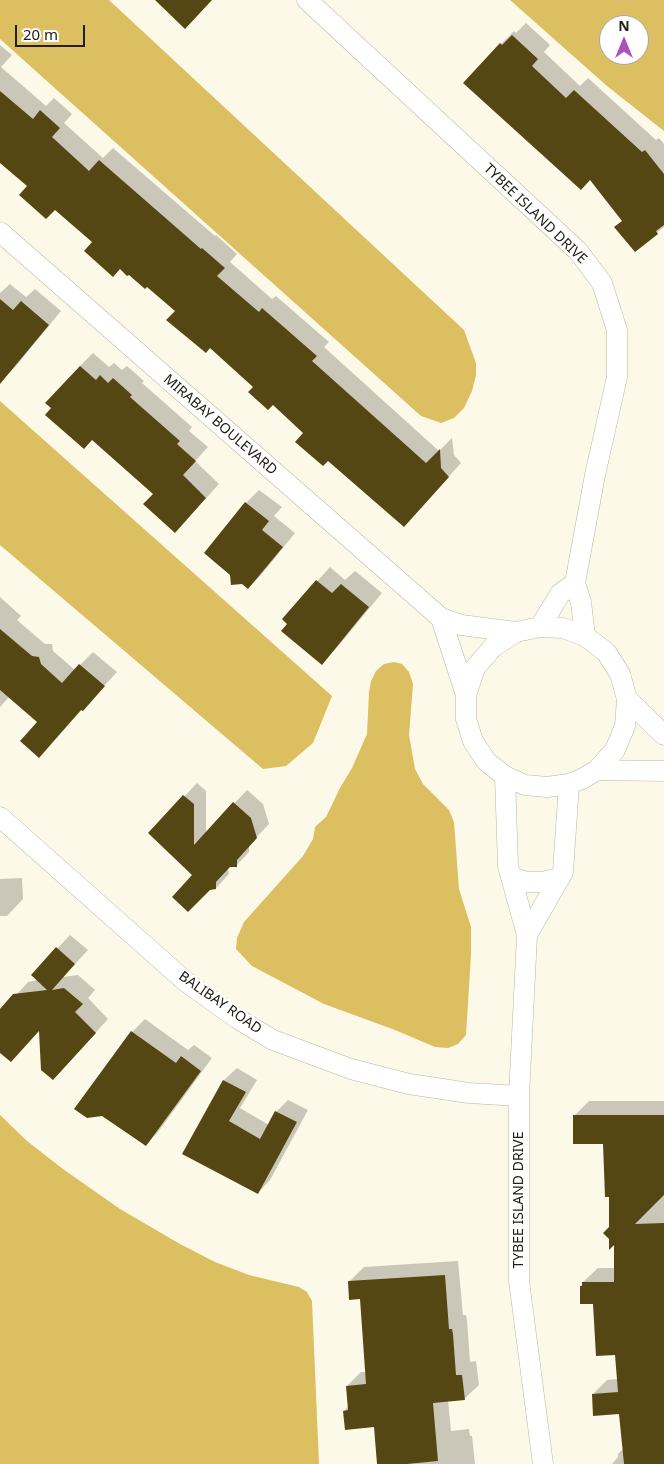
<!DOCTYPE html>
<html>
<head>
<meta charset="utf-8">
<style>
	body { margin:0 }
	#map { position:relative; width:664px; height:1464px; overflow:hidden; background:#fdf9e8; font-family:"Noto Sans",sans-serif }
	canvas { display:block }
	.north { position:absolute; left:599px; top:15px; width:50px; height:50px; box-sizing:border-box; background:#fff; border:1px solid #a7a6a2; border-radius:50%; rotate:0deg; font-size:14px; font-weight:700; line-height:20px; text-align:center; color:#242017 }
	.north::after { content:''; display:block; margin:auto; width:18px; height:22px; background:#ae51bb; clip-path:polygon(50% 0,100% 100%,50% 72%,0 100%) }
	.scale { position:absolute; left:15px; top:25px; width:70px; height:22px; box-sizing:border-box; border:2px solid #242017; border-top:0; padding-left:6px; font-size:15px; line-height:18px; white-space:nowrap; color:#242017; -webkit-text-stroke:4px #fff; paint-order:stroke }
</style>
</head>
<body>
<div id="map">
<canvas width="664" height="1464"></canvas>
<div class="north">N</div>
<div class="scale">20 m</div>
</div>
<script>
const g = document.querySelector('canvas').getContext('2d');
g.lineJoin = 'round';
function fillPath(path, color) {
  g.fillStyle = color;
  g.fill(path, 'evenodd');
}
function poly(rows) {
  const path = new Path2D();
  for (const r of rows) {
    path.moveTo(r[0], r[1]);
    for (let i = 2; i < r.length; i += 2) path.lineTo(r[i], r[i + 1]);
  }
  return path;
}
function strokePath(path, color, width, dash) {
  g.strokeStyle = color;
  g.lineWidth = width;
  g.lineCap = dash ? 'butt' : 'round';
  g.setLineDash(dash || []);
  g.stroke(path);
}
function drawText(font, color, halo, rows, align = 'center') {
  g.font = font + ' "Noto Sans",sans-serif';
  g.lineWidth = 5;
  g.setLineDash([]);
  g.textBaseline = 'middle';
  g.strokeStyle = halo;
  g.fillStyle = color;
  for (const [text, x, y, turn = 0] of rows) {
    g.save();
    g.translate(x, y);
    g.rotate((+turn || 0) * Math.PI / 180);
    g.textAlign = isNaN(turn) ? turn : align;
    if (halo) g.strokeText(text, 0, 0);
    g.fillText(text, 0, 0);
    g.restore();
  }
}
const water = poly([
	[0,0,109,0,464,330,476,363,476,375,472,391,464,408,454,418,441,423,421,416,0,39],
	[510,0,664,0,664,131,607,86],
	[609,25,639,25,639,55,609,55],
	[0,401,332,696,313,743,286,766,263,769,0,545],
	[394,662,402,664,409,672,413,684,409,735,415,769,423,784,449,810,454,822,459,889,471,927,471,954,466,1035,458,1044,448,1048,435,1047,395,1030,324,1004,252,966,236,949,237,938,244,922,303,856,313,839,315,827,326,817,340,788,352,768,367,734,369,692,371,681,376,671,384,664],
	[0,1115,27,1141,63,1169,120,1209,180,1244,215,1262,249,1275,299,1287,307,1292,312,1301,319,1464,0,1464]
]);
const shadow = poly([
	[526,23,550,45,544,52,580,86,588,78,656,140,659,138,664,144,664,227,635,250,616,227,623,220,501,44,514,31,516,33],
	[0,45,12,55,1,67,46,106,54,98,72,114,64,123,103,158,113,148,215,236,216,235,237,254,230,262,272,299,276,296,329,342,324,347,439,451,452,438,454,455,461,463,417,512,305,432,176,311,94,242,0,161],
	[10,284,26,297,35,289,61,311,16,366,3,379,0,377,0,293],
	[93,353,109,367,114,363,122,370,127,366,144,381,142,383,192,427,189,431,208,447,195,461,219,484,188,518,154,494,78,368],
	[259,490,282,507,274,516,295,533,261,575,248,588,205,553,246,503],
	[330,567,345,580,355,571,382,593,335,650,321,663,283,619],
	[0,597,21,616,17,620,45,644,52,644,53,651,75,670,93,652,117,672,39,756,39,722,10,696,0,707],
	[197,783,206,791,206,833,247,790,263,804,269,824,249,845,249,852,236,866,231,866,228,868,229,874,216,888,194,875,150,833],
	[22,878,23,899,7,916,0,916,0,879],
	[70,935,88,950,63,977,78,975,95,990,88,998,108,1019,66,1065,40,1029,0,1051,0,1013,28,982,38,980,32,975],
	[145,1019,188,1050,194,1045,212,1058,158,1132,146,1145,103,1115,76,1109,132,1032],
	[237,1068,257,1080,240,1108,269,1125,276,1112,288,1100,308,1110,270,1180,258,1193,184,1153,224,1080],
	[589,1101,664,1101,664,1464,612,1464,618,1457,618,1454,624,1448,620,1413,593,1394,607,1380,618,1379,616,1354,594,1303,581,1286,583,1282,598,1268,615,1268,615,1241,610,1227,610,1196,604,1143,575,1115],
	[458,1261,463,1315,466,1315,467,1320,470,1362,476,1361,479,1385,464,1399,448,1401,451,1431,469,1429,470,1436,472,1436,475,1464,378,1464,375,1425,344,1411,349,1406,347,1386,361,1372,366,1372,361,1298,349,1282,364,1267]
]);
const building = poly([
	[155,0,212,0,185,29],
	[512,35,538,59,532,66,566,98,574,90,642,152,645,150,664,174,664,225,656,231,658,234,635,252,614,227,622,221,590,180,581,190,463,83,500,43,502,45],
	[0,91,33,119,40,110,60,128,52,137,89,171,99,160,201,249,202,248,225,268,217,276,259,312,262,308,317,356,312,361,426,463,440,449,441,468,449,477,404,527,328,461,323,466,295,442,303,433,273,405,268,410,248,392,253,387,210,348,206,353,166,320,175,311,147,287,145,289,129,275,127,276,120,269,113,277,84,251,92,242,55,210,46,219,19,195,27,186,0,163],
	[0,299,13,310,21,301,49,325,0,384],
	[80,366,96,380,100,375,108,383,113,378,132,395,130,397,180,441,177,444,196,461,183,475,206,498,175,533,143,504,153,494,92,440,84,449,45,415,51,408,45,403],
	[245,502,269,521,262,530,283,547,248,589,242,584,231,585,230,575,204,553],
	[316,580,332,593,341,584,369,607,322,665,281,631,287,624,282,619],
	[0,629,32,656,39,657,41,664,62,683,79,664,105,686,83,711,81,710,39,758,20,741,37,722,0,690],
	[183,795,194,804,194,845,233,802,251,818,257,838,237,860,237,867,230,867,216,882,216,889,210,890,188,912,172,897,192,875,148,833],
	[56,947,75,964,52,990,64,988,83,1004,75,1012,96,1033,53,1080,41,1070,39,1031,11,1062,0,1053,0,1009,13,994,47,990,31,975],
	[131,1031,176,1063,181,1056,201,1071,146,1146,102,1116,87,1118,74,1109],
	[223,1080,246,1092,229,1121,260,1139,275,1111,297,1122,258,1194,182,1154],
	[573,1115,664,1115,664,1195,635,1224,664,1223,664,1464,624,1464,619,1414,593,1416,592,1394,618,1392,615,1355,596,1356,593,1304,580,1304,580,1286,582,1286,582,1282,614,1282,614,1245,609,1250,609,1239,603,1233,609,1227,609,1197,605,1197,603,1144,573,1144],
	[445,1275,449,1329,452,1329,453,1334,456,1375,462,1375,465,1400,433,1403,438,1461,407,1464,377,1464,374,1427,345,1430,343,1411,348,1410,346,1386,366,1384,360,1299,349,1300,348,1281]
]);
const minor = poly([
	[307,0,578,251,602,283,617,330,617,377,595,475,575,583,581,602,585,636],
	[0,232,441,618,461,625,516,632],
	[441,618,466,695],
	[540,627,560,594,575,583],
	[627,699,625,726,615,750,597,770,584,778,569,784,547,787,525,785,505,776,486,761,473,741,466,719,466,695,475,668,493,647,516,632,540,627,563,628,585,636,606,652,620,674,627,699,664,735],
	[597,770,664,771],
	[505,776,508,866,527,935,519,1096,519,1281,543,1464],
	[0,817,185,981,238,1019,273,1040,351,1069,409,1084,469,1093,519,1096],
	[511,877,527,882,542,882,560,878],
	[527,935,563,872,569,784]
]);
const streetNames = [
	["TYBEE ISLAND DRIVE",535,214,44],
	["MIRABAY BOULEVARD",220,425,41],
	["BALIBAY ROAD",220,1003,35],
	["TYBEE ISLAND DRIVE",519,1200,-90]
];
fillPath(water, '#dbbf61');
fillPath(shadow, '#0003');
fillPath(building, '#554713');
strokePath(minor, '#bdb69c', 21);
strokePath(minor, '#fff', 20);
drawText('14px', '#242017', '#fff', streetNames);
</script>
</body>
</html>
